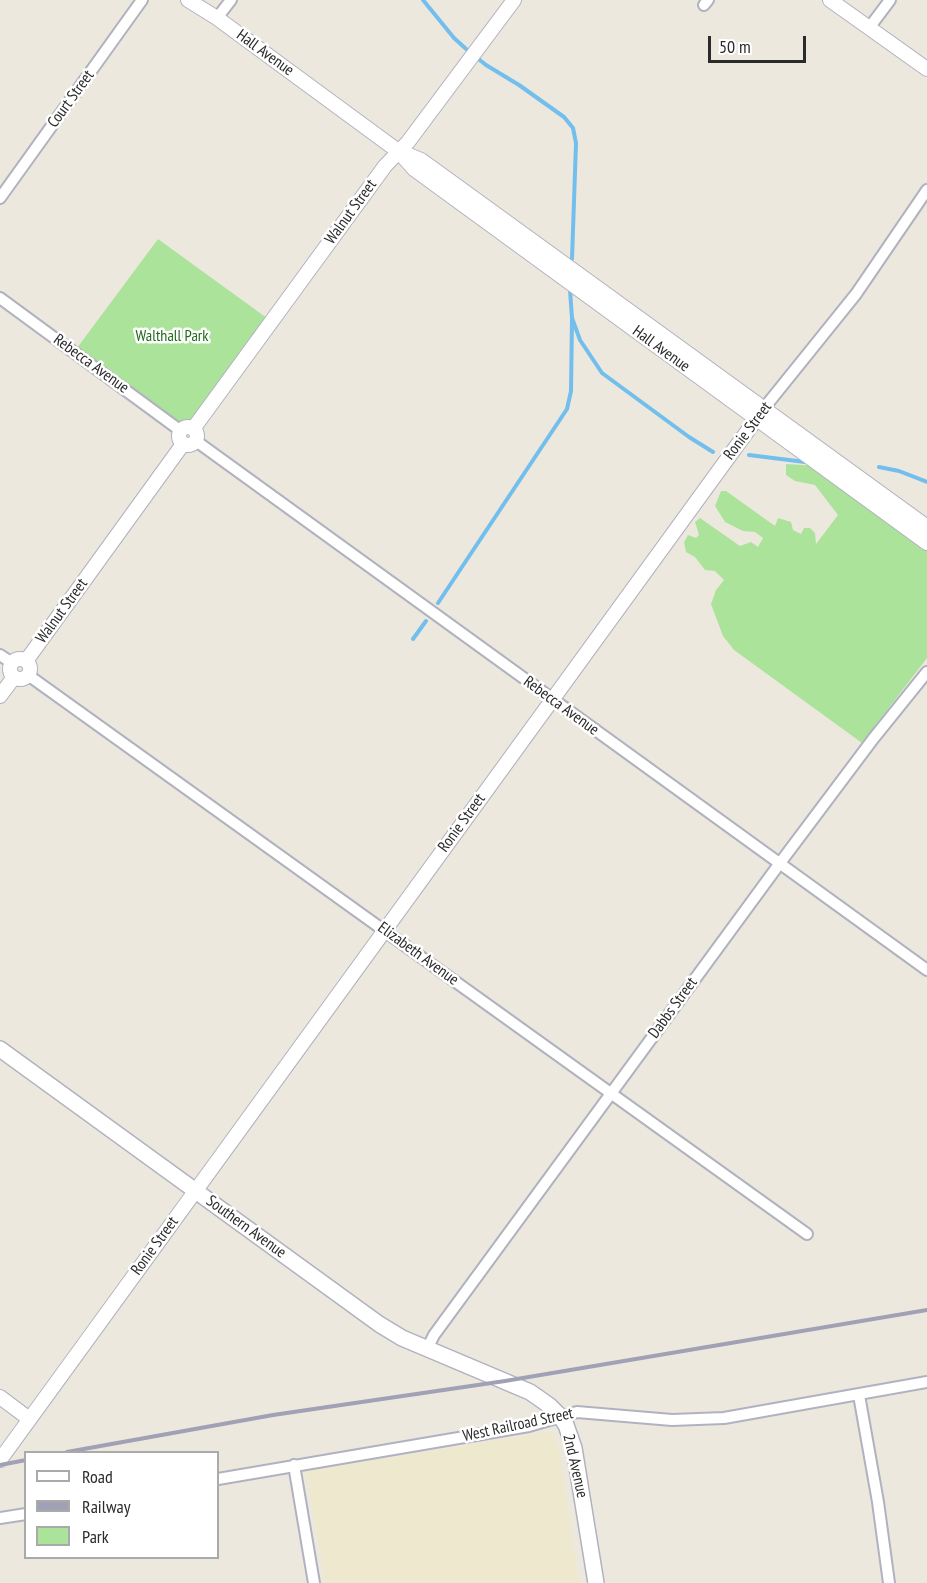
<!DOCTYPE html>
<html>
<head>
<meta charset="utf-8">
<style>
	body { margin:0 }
	#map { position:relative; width:927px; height:1583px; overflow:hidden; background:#ede8de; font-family:"PT Sans Narrow",sans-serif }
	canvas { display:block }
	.legend { position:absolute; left:24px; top:1451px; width:195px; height:108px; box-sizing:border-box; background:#fff; border:2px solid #aaa; margin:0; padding:8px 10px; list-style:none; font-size:18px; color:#2b2b2b }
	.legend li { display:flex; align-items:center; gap:12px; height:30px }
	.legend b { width:30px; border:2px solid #aaa }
	.scale { position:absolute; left:708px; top:36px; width:98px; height:27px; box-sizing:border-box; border:3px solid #2b2b2b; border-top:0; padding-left:8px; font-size:18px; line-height:21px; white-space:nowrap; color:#2b2b2b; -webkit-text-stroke:4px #fff; paint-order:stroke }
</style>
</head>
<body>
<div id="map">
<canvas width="927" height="1583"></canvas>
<ul class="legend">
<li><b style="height:8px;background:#fff"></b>Road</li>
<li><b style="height:8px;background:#a0a1b5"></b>Railway</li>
<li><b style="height:16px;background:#abe39b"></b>Park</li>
</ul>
<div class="scale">50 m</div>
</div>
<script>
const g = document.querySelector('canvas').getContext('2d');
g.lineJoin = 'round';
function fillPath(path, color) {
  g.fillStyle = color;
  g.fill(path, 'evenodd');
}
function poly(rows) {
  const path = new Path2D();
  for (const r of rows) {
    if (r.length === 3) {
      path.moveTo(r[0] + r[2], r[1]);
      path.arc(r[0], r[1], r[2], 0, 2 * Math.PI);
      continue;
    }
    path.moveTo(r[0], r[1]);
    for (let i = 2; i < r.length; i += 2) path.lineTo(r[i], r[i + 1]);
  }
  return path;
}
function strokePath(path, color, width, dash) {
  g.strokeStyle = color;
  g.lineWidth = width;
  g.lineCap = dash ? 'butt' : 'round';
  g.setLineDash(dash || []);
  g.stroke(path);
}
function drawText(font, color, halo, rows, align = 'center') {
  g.font = font + ' "PT Sans Narrow",sans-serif';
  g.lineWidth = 5;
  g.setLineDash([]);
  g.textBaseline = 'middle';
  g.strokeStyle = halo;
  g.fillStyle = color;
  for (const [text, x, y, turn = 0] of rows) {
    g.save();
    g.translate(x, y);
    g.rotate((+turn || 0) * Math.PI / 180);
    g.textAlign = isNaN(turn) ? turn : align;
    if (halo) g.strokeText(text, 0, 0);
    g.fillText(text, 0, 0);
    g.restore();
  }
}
const education = poly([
	[548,1432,553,1434,558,1445,579,1583,325,1583,306,1471]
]);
const green = poly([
	[158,239,271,321,191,428,183,429,74,352],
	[786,464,817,466,927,550,927,658,862,743,734,650,723,636,711,604,716,590,724,580,715,571,705,570,695,557,686,552,684,542,688,535,696,538,699,535,695,522,700,518,740,546,751,542,758,547,763,538,755,532,743,531,725,522,715,506,721,491,726,491,775,526,778,518,791,522,793,530,801,534,804,528,810,528,815,533,816,544,838,515,815,485,795,481,786,475]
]);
const stream = poly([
	[423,0,454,38,465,48,486,65,519,85,564,117,573,128,576,143,572,259],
	[570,290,572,318,580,340,602,373,689,437,713,452],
	[749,455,805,462],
	[879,467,899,471,927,482],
	[438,603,567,409,571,391,572,318],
	[413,639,426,621]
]);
const minor = poly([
	[704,5,708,0],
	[217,18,231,0],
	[869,28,890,0],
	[0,198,142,0],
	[0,298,181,431],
	[765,407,856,294,927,190],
	[196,441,927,970],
	[0,655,12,663],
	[28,675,807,1234],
	[427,1349,434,1335,780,863,873,739,927,672],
	[859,1395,878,1502,889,1583],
	[294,1465,314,1583],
	[218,1479,529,1426,577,1412,672,1420,724,1418,927,1382],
	[0,1518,26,1514]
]);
const tertiary = poly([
	[188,0,217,18,398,151,414,169,927,543],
	[830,0,927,69],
	[402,152,421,160,927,527],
	[188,436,9],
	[193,429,385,166,408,142,514,0],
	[20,669,10],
	[26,661,183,444],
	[0,696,14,677],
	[0,1397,28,1418],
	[0,1460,765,407]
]);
const secondary = poly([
	[0,1049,379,1324,402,1338,530,1392,550,1406,560,1416,566,1425,574,1448,596,1583]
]);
const rail = poly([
	[67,1452,273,1415,505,1381,927,1310],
	[0,1465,26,1460]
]);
const streetNames = [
	["Hall Avenue",265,53,36],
	["Court Street",71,99,-54],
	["Walnut Street",351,212,-54],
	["Hall Avenue",661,349,36],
	["Rebecca Avenue",91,364,36],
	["Ronie Street",748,431,-53],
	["Walnut Street",62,611,-54],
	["Rebecca Avenue",561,706,36],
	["Ronie Street",462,823,-54],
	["Elizabeth Avenue",418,954,36],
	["Dabbs Street",673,1008,-54],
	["Southern Avenue",246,1227,36],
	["Ronie Street",155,1246,-54],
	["West Railroad Street",518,1425,-12],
	["2nd Avenue",575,1466,77]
];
const parkNames = [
	["Walthall Park",172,336]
];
fillPath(education, '#eee8ce');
fillPath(green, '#abe39b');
strokePath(stream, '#72beed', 4);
strokePath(minor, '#b1b2bf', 14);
strokePath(tertiary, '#b1b2bf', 16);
strokePath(secondary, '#b1b2bf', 18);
strokePath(minor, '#fff', 10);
strokePath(tertiary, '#fff', 14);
strokePath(secondary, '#fff', 15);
strokePath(rail, '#a0a1b5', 4);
drawText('16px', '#2b2b2b', '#fff', streetNames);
drawText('16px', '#22691b', '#fff', parkNames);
</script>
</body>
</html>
